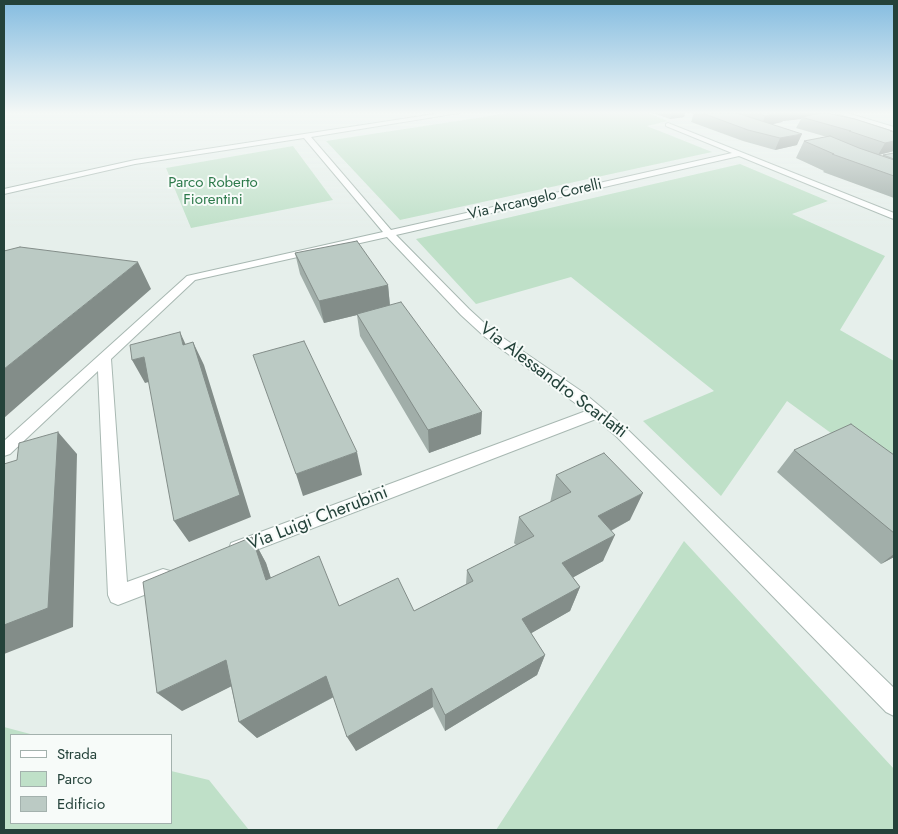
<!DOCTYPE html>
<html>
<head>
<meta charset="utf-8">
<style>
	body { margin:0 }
	#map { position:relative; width:898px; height:834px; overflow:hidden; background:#e6efeb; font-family:Jost,sans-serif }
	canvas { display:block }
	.frame { position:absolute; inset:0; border:5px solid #24423a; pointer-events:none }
	.legend { position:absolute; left:10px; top:734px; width:162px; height:90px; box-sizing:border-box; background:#f7fbf9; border:1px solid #a3b1ad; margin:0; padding:6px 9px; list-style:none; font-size:15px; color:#24423a }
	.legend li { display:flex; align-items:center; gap:10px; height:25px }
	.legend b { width:25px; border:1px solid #a3b1ad }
</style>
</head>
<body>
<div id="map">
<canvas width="898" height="834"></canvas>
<div class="frame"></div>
<ul class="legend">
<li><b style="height:6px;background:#fff"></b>Strada</li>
<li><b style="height:14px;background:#bfe0c8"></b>Parco</li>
<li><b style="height:14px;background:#bbcac4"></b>Edificio</li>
</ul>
</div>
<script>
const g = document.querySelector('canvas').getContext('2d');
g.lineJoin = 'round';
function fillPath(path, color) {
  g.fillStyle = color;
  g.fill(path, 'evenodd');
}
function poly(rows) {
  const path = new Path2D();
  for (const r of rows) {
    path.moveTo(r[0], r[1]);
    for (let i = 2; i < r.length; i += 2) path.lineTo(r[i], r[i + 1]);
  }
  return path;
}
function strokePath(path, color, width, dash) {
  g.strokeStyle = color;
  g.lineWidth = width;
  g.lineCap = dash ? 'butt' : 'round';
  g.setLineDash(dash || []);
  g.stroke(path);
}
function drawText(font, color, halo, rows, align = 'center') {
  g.font = font + ' Jost,sans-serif';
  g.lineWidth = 4;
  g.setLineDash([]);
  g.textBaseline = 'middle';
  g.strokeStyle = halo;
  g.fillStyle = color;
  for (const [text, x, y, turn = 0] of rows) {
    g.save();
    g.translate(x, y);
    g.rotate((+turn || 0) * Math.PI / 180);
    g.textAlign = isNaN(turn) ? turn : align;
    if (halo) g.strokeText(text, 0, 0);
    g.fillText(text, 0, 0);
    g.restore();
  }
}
const green = poly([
	[509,113,648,113,668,121,647,126,712,152,400,220,326,141],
	[293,146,333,200,191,228,166,168],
	[740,164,828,201,792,214,885,256,840,330,894,361,894,479,787,401,721,496,643,421,714,391,571,277,476,304,416,239],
	[684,541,894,769,894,830,496,830],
	[4,727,34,735,11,735,11,823,171,823,171,771,209,780,249,830,4,830]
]);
const minor = poly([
	[441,113,459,113,311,137,391,230,732,153,666,126,666,124,668,123,894,213,894,219,891,218,739,156,396,235,469,309,493,331,584,393,627,429,894,688,894,716,886,712,617,437,596,419,238,557,231,555,229,549,231,543,586,411,485,337,461,315,387,237,195,280,111,359,127,582,163,569,170,571,173,578,170,585,118,605,111,602,108,595,98,371,10,454,4,456,4,441,187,276,383,232,304,138,135,164,4,194,4,189,135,160,441,113],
	[836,113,847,113,894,127,894,131,836,113]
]);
const wall = poly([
	[653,113,685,113,684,117,670,119],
	[694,113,818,113,818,114,894,132,894,151,879,155,882,156,883,155,894,153,894,198,823,172,824,171,796,158,804,141,827,137,796,128,801,119,783,121,782,122,773,124,797,145,775,150,743,141,691,122],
	[295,253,388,285,390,305,481,434,429,453,360,336,357,315,324,323,300,274],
	[794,450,894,455,894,557,881,564,777,472],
	[556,475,630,520,611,531,603,561,573,577,580,587,570,611,531,633,545,655,537,675,445,731,433,707,356,751,334,697,257,738,239,722,231,686,182,711,252,537,266,563,271,578,339,606,414,611,466,584,467,570,516,545,514,543,519,517,550,503]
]);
const shadedWall = poly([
	[675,113,685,113,684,117,670,119,672,114],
	[778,113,818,113,817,117,801,117,801,119,783,121,782,122,761,127,765,116],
	[802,134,797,145,775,150,780,138],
	[894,141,894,151,878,155,885,143],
	[138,262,151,289,4,418,4,369],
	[388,285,390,307,324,323,319,301],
	[180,332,190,354,183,345],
	[193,342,204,365,251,517,189,542,174,521],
	[144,357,156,380,145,383,132,360],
	[482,412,481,434,429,453,428,430],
	[58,432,77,454,73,627,4,654,4,625],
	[357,452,362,475,303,496,296,474],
	[643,493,630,520,588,543,598,516],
	[615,535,603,561,554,588,562,563],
	[252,537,266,563,279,604,266,580],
	[894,554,894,557,881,564],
	[580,587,570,611,516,642,522,619],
	[545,655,537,675,445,731,445,715],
	[226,660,244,680,182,711,157,693],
	[326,676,337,695,257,738,239,722],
	[432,688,433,707,356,751,347,737]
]);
const building = poly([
	[702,113,737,113,802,134,780,138,748,130,702,113],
	[756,113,778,113,765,116,756,113],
	[821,113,827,113,855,119,892,131,890,131,894,132,894,141,885,143,849,131,851,131,801,117,821,113],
	[830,136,859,148,894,160,894,176,832,154,834,154,804,141,830,136],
	[894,153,894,159,883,155,894,153],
	[357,241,388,285,319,301,295,253,357,241],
	[20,247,138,262,4,369,4,251,20,247],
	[401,302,482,412,428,430,357,314,401,302],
	[180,332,183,345,193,342,240,495,174,521,144,357,132,360,130,345,180,332],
	[304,341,357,452,296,474,253,355,304,341],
	[851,424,894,455,894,533,794,450,851,424],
	[58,432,48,608,4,625,4,464,17,460,19,443,58,432],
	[604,453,643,493,598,516,615,535,562,563,580,587,522,619,545,655,445,715,432,688,347,737,326,676,239,722,226,660,157,693,143,582,252,537,266,580,319,556,339,606,398,578,414,611,473,581,467,570,534,536,519,517,571,492,556,475,604,453]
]);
const farParknames = [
	["Parco Roberto",213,183],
	["Fiorentini",213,200]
];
const farStreetnames = [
	["Via Arcangelo Corelli",535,200,-13]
];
const streetNames = [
	["Via Alessandro Scarlatti",553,381,37],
	["Via Luigi Cherubini",318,519,-21]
];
fillPath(green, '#bfe0c8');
strokePath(minor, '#a8b8b2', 2);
fillPath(minor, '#fff');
fillPath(wall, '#a1aea9');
fillPath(shadedWall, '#838d89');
fillPath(building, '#bbcac4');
strokePath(building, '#838d89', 1);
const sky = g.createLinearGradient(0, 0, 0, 230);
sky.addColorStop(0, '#84bce0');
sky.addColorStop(0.49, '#f4f8f6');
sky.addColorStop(1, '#f4f8f600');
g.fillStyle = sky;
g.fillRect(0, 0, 898, 230);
drawText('15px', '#2d7a4b', '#f7fbf9', farParknames);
drawText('15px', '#24423a', '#f7fbf9', farStreetnames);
drawText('18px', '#24423a', '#f7fbf9', streetNames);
</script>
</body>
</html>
